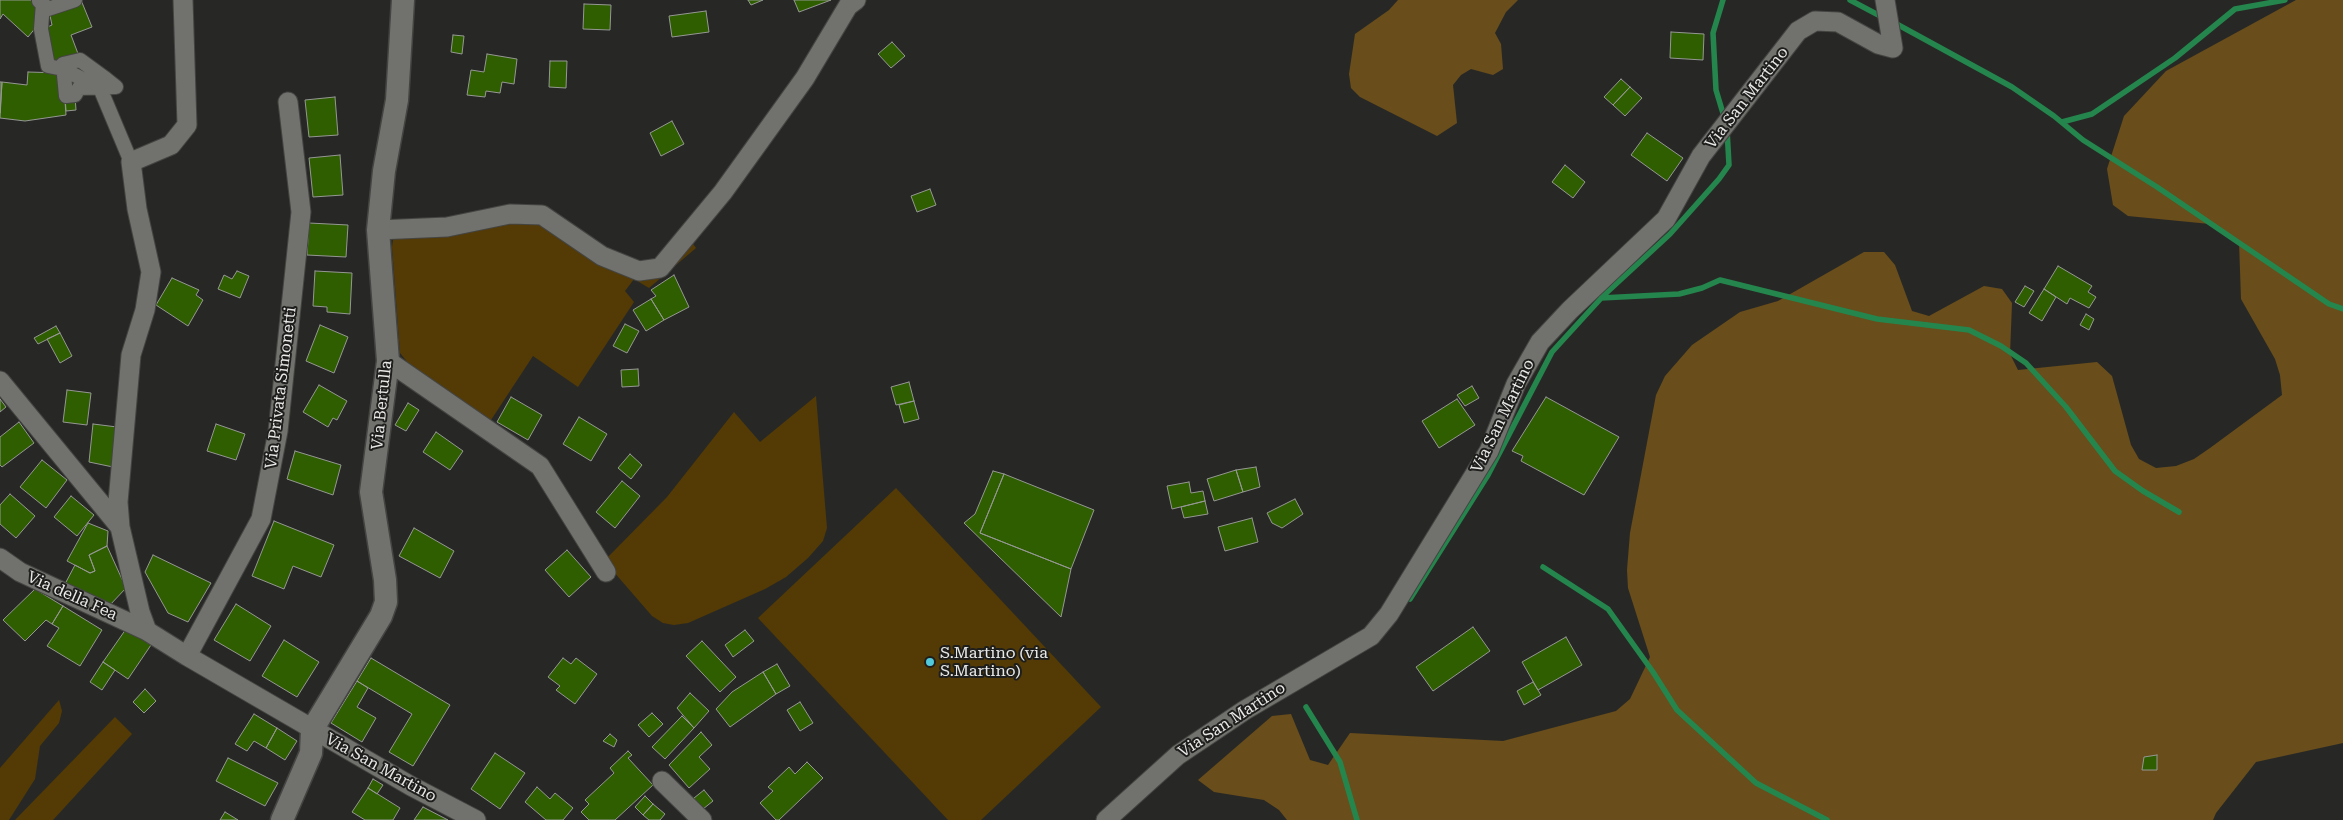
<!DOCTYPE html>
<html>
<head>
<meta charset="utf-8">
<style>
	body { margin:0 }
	canvas { display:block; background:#272825 }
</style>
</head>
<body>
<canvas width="2343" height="820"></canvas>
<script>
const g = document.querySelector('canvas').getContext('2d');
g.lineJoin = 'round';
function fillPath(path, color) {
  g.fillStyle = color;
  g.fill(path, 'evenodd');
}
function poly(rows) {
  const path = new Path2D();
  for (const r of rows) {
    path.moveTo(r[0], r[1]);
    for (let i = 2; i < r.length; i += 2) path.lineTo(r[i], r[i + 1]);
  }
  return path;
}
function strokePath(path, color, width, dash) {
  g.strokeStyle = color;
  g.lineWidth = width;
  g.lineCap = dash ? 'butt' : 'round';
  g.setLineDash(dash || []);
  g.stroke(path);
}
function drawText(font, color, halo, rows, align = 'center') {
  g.font = font + ' "Roboto Serif",serif';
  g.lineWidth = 4;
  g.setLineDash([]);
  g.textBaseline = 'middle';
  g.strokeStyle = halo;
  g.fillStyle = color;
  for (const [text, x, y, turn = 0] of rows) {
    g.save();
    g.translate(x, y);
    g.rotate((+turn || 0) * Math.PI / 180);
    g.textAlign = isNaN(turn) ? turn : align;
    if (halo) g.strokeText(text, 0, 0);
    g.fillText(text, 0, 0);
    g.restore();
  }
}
const green = poly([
	[535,218,643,274,691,241,696,248,649,288,634,279,625,291,634,302,578,387,533,356,489,423,413,369,400,353,392,247,393,240,398,236],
	[816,396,827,528,823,541,808,558,786,577,765,589,688,623,674,625,663,623,652,616,607,564,606,560,608,557,667,497,734,412,760,442],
	[896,488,1101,707,981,820,948,820,758,618],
	[59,700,62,711,59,723,40,746,35,779,9,820,0,820,0,768],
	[115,717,132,734,53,820,15,820]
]);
const forest = poly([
	[1398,0,1518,0,1506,12,1495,33,1501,44,1503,69,1493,75,1471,69,1461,75,1453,85,1457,123,1437,136,1360,97,1351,88,1349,74,1355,34,1389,10],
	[2296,0,2343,0,2343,743,2256,762,2216,813,2213,820,1287,820,1279,810,1264,800,1214,792,1198,780,1272,716,1291,714,1310,760,1328,765,1350,733,1503,741,1616,711,1630,699,1650,657,1628,588,1627,570,1630,533,1656,395,1665,376,1692,345,1740,312,1778,301,1864,252,1884,252,1895,265,1912,311,1929,316,1984,286,2002,289,2012,303,2010,354,2018,370,2097,362,2112,376,2131,445,2139,459,2156,468,2176,466,2194,459,2210,448,2282,395,2280,375,2275,359,2241,299,2239,241,2210,224,2128,216,2113,205,2107,169,2124,116,2166,71]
]);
const stream = poly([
	[1723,0,1713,33,1716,90,1725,120],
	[1850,0,1884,18],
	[1893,22,2012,87,2054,116,2083,140,2157,187,2329,304,2343,309],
	[2062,122,2092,114,2175,58,2235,9,2285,0],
	[1601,298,1679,294,1702,288,1720,280,1877,319,1969,330,2001,346,2026,363,2066,407,2115,471,2143,491,2179,512],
	[1543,567,1608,609,1653,672,1677,710,1756,783,1827,820],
	[1410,599,1488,475,1552,352,1604,295,1670,234,1719,179,1729,165,1727,129],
	[1306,707,1340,762,1357,820]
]);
const building = poly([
	[0,0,31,0,40,3,41,21,28,37,3,14,0,19,0,0],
	[81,0,92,27,71,35,80,59,61,63,52,59,45,28,52,25,49,11,81,0],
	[748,0,763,0,751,5,748,0],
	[794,0,831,0,799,12,794,0],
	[584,4,611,5,610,30,583,29,584,4],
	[706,11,709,32,672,37,669,16,706,11],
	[1671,32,1704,34,1703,60,1670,58,1671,32],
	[453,35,464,36,462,54,451,52,453,35],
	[892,42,905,56,891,68,878,54,892,42],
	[487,54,517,59,514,84,502,82,500,93,486,91,485,97,467,95,471,70,484,72,487,54],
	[550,61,567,61,566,88,549,87,550,61],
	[28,72,63,73,66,115,25,121,0,118,2,82,27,85,28,72],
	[1621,79,1630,87,1613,105,1604,97,1621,79],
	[0,82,2,82,0,113,0,82],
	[1630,87,1642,98,1625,116,1613,105,1630,87],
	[75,96,76,110,66,111,65,97,75,96],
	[335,97,338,135,309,137,305,100,335,97],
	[672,121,684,144,661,156,650,133,672,121],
	[1647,133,1683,158,1667,181,1631,155,1647,133],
	[340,155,343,195,313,197,309,158,340,155],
	[1565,165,1585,182,1573,198,1552,182,1565,165],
	[930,189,936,205,917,212,911,196,930,189],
	[309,223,348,225,346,257,307,255,309,223],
	[2058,266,2092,286,2088,292,2096,297,2089,308,2070,298,2067,304,2044,289,2058,266],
	[237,271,249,276,240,298,218,289,224,275,232,279,237,271],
	[315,271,352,273,350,314,327,312,327,307,313,306,315,271],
	[674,275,689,307,664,320,651,299,656,296,651,290,674,275],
	[172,278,199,290,196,295,203,300,188,326,156,305,172,278],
	[2025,286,2034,291,2024,307,2015,302,2025,286],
	[2044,289,2056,297,2042,321,2029,313,2044,289],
	[651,299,664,320,646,331,633,310,651,299],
	[2086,314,2094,319,2089,330,2080,325,2086,314],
	[625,324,639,331,627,353,613,346,625,324],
	[320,325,348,337,334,373,306,361,320,325],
	[56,326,60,333,38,344,34,338,56,326],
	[60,333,72,356,60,363,47,339,60,333],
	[638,369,639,386,622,387,621,370,638,369],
	[909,382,914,401,896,405,891,387,909,382],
	[319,385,347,401,337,420,333,418,328,427,303,412,319,385],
	[1472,386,1479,398,1465,406,1457,395,1472,386],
	[67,390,91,393,87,425,63,422,67,390],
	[511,397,542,415,528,440,497,422,511,397],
	[1546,397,1619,437,1584,495,1521,461,1523,456,1512,451,1546,397],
	[0,399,6,407,0,412,0,399],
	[1457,399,1475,425,1439,448,1422,421,1457,399],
	[914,401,919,419,904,423,899,405,914,401],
	[408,403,419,410,406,431,395,425,408,403],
	[579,417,607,434,591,461,563,444,579,417],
	[19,422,34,443,2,467,0,465,0,437,19,422],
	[93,424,117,427,113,467,89,462,93,424],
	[216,424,245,434,236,460,207,451,216,424],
	[436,432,463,451,450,470,423,452,436,432],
	[295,451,341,465,333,495,287,479,295,451],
	[630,454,642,465,631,479,618,468,630,454],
	[42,460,67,480,46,508,20,487,42,460],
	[1256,467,1260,487,1243,492,1236,470,1256,467],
	[1236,470,1243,492,1214,501,1207,479,1236,470],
	[993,471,1004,474,980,533,1071,569,1061,617,964,523,975,514,993,471],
	[1004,474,1094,510,1071,569,980,533,1004,474],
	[622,481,640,496,615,528,596,512,622,481],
	[1189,482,1191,493,1203,491,1205,501,1172,509,1167,486,1189,482],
	[10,494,35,516,16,538,0,524,0,505,10,494],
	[71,496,94,515,77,536,54,517,71,496],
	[1295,499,1303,514,1282,528,1272,523,1267,513,1295,499],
	[1205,501,1208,514,1184,518,1181,507,1205,501],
	[1252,518,1258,542,1225,551,1218,527,1252,518],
	[274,521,334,545,321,577,293,566,284,589,252,576,274,521],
	[88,523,108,531,107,546,89,555,95,571,90,573,67,561,88,523],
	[414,528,454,551,440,578,399,556,414,528],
	[107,546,126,588,109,606,65,584,75,565,90,573,95,571,89,555,107,546],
	[567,550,591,577,569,597,545,570,567,550],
	[153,555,211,583,188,622,168,613,145,572,153,555],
	[35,589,63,606,52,624,46,620,25,641,3,620,35,589],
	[236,604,271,626,250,661,214,640,236,604],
	[63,606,102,630,80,666,47,646,59,628,52,624,63,606],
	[1473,627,1490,651,1433,691,1416,667,1473,627],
	[126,629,151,645,128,679,103,662,126,629],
	[745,630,754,641,733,657,725,645,745,630],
	[1566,637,1582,665,1538,690,1522,662,1566,637],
	[284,640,319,662,297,697,262,676,284,640],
	[702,641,736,677,720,692,686,656,702,641],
	[371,658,450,705,413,766,389,752,412,714,357,681,371,658],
	[563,658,571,664,576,658,597,674,575,704,556,690,560,686,548,677,563,658],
	[103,662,115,670,102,690,90,682,103,662],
	[777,664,790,686,776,694,763,672,777,664],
	[763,672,776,694,730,727,716,709,732,692,763,672],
	[357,681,368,688,357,707,376,718,362,742,331,723,357,681],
	[1533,682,1541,695,1524,705,1517,691,1533,682],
	[145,689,156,701,144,713,133,702,145,689],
	[690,693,709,711,694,728,677,708,690,693],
	[800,702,813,723,800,731,787,710,800,702],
	[652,713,663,724,649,737,638,725,652,713],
	[254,714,277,728,266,748,254,741,247,751,235,744,254,714],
	[682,716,694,728,665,759,652,747,682,716],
	[277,728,297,741,285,760,266,748,277,728],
	[701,732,712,745,699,757,710,769,689,788,669,765,701,732],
	[610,734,617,740,614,747,603,741,610,734],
	[628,751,632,755,628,758,653,785,615,820,589,820,581,812,589,804,585,800,614,773,610,768,628,751],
	[495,753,525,773,500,809,471,789,495,753],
	[2157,755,2157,770,2142,770,2144,757,2157,755],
	[228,758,278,783,265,806,216,781,228,758],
	[807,762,823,778,779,820,776,820,760,803,773,791,768,787,789,767,795,774,807,762],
	[373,779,383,785,377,794,368,788,373,779],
	[537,787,550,799,555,793,573,808,563,820,546,820,525,802,537,787],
	[368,788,400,808,393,820,365,820,352,812,368,788],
	[704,790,713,801,703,809,694,798,704,790],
	[645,796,653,804,643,815,635,807,645,796],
	[653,804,665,814,660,820,649,820,643,815,653,804],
	[423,807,448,820,414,820,423,807],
	[225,812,238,820,220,820,225,812]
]);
const pedestrian = poly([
	[41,0,43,3,41,29,48,66,63,69,100,88,131,162],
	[39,1,48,9,75,0],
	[80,60,106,79,116,87,79,88,75,95,66,96,63,64,80,60]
]);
const minor = poly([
	[183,0,187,125,171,145,131,162,137,209,151,272,145,310,131,355,118,502,120,527,140,612,147,631,187,656,411,786,476,820],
	[378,230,447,227,510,214,542,215,602,256,639,271,660,268,723,192,805,78,848,6,856,0],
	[388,361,540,466,606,572],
	[0,381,120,527],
	[0,558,20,572,147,631],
	[187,656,261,519,278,431,301,212,288,102],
	[662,781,702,820],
	[1106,820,1178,755,1245,710,1371,636,1389,614,1489,451,1516,384,1540,342,1570,310,1666,219,1701,156,1798,31,1815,21,1838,22,1878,44,1893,48,1885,0]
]);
const tertiary = poly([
	[282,820,311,753,312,730,381,616,386,602,385,580,371,492,388,361,378,230,384,171,397,100,403,0]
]);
const markers = [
	[930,662,5,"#53cadc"]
];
const streetNames = [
	["Via San Martino",1747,98,-52],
	["Via Privata Simonetti",281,388,-83],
	["Via Bertulla",382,405,-84],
	["Via San Martino",1503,416,-64],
	["Via della Fea",72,596,24],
	["Via San Martino",1232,720,-33],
	["Via San Martino",381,768,29]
];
const poiNames = [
	["S.Martino (via",940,653],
	["S.Martino)",940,671]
];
fillPath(green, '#543a04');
fillPath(forest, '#694d1b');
strokePath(stream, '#24864d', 5.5);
fillPath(building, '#2f5e00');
strokePath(building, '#959794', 1);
strokePath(pedestrian, '#444442', 16);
strokePath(minor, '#444442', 21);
strokePath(tertiary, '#444442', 25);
strokePath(pedestrian, '#71716e', 14);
strokePath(minor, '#71716e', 19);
strokePath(tertiary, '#71716e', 22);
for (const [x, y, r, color] of markers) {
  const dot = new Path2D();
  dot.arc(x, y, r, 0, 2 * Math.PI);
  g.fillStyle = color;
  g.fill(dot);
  strokePath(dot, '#1e1e1c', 2);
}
drawText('16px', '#e9e9e8', '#1e1e1c', streetNames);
drawText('16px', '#e9e9e8', '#1e1e1c', poiNames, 'left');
</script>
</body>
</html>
